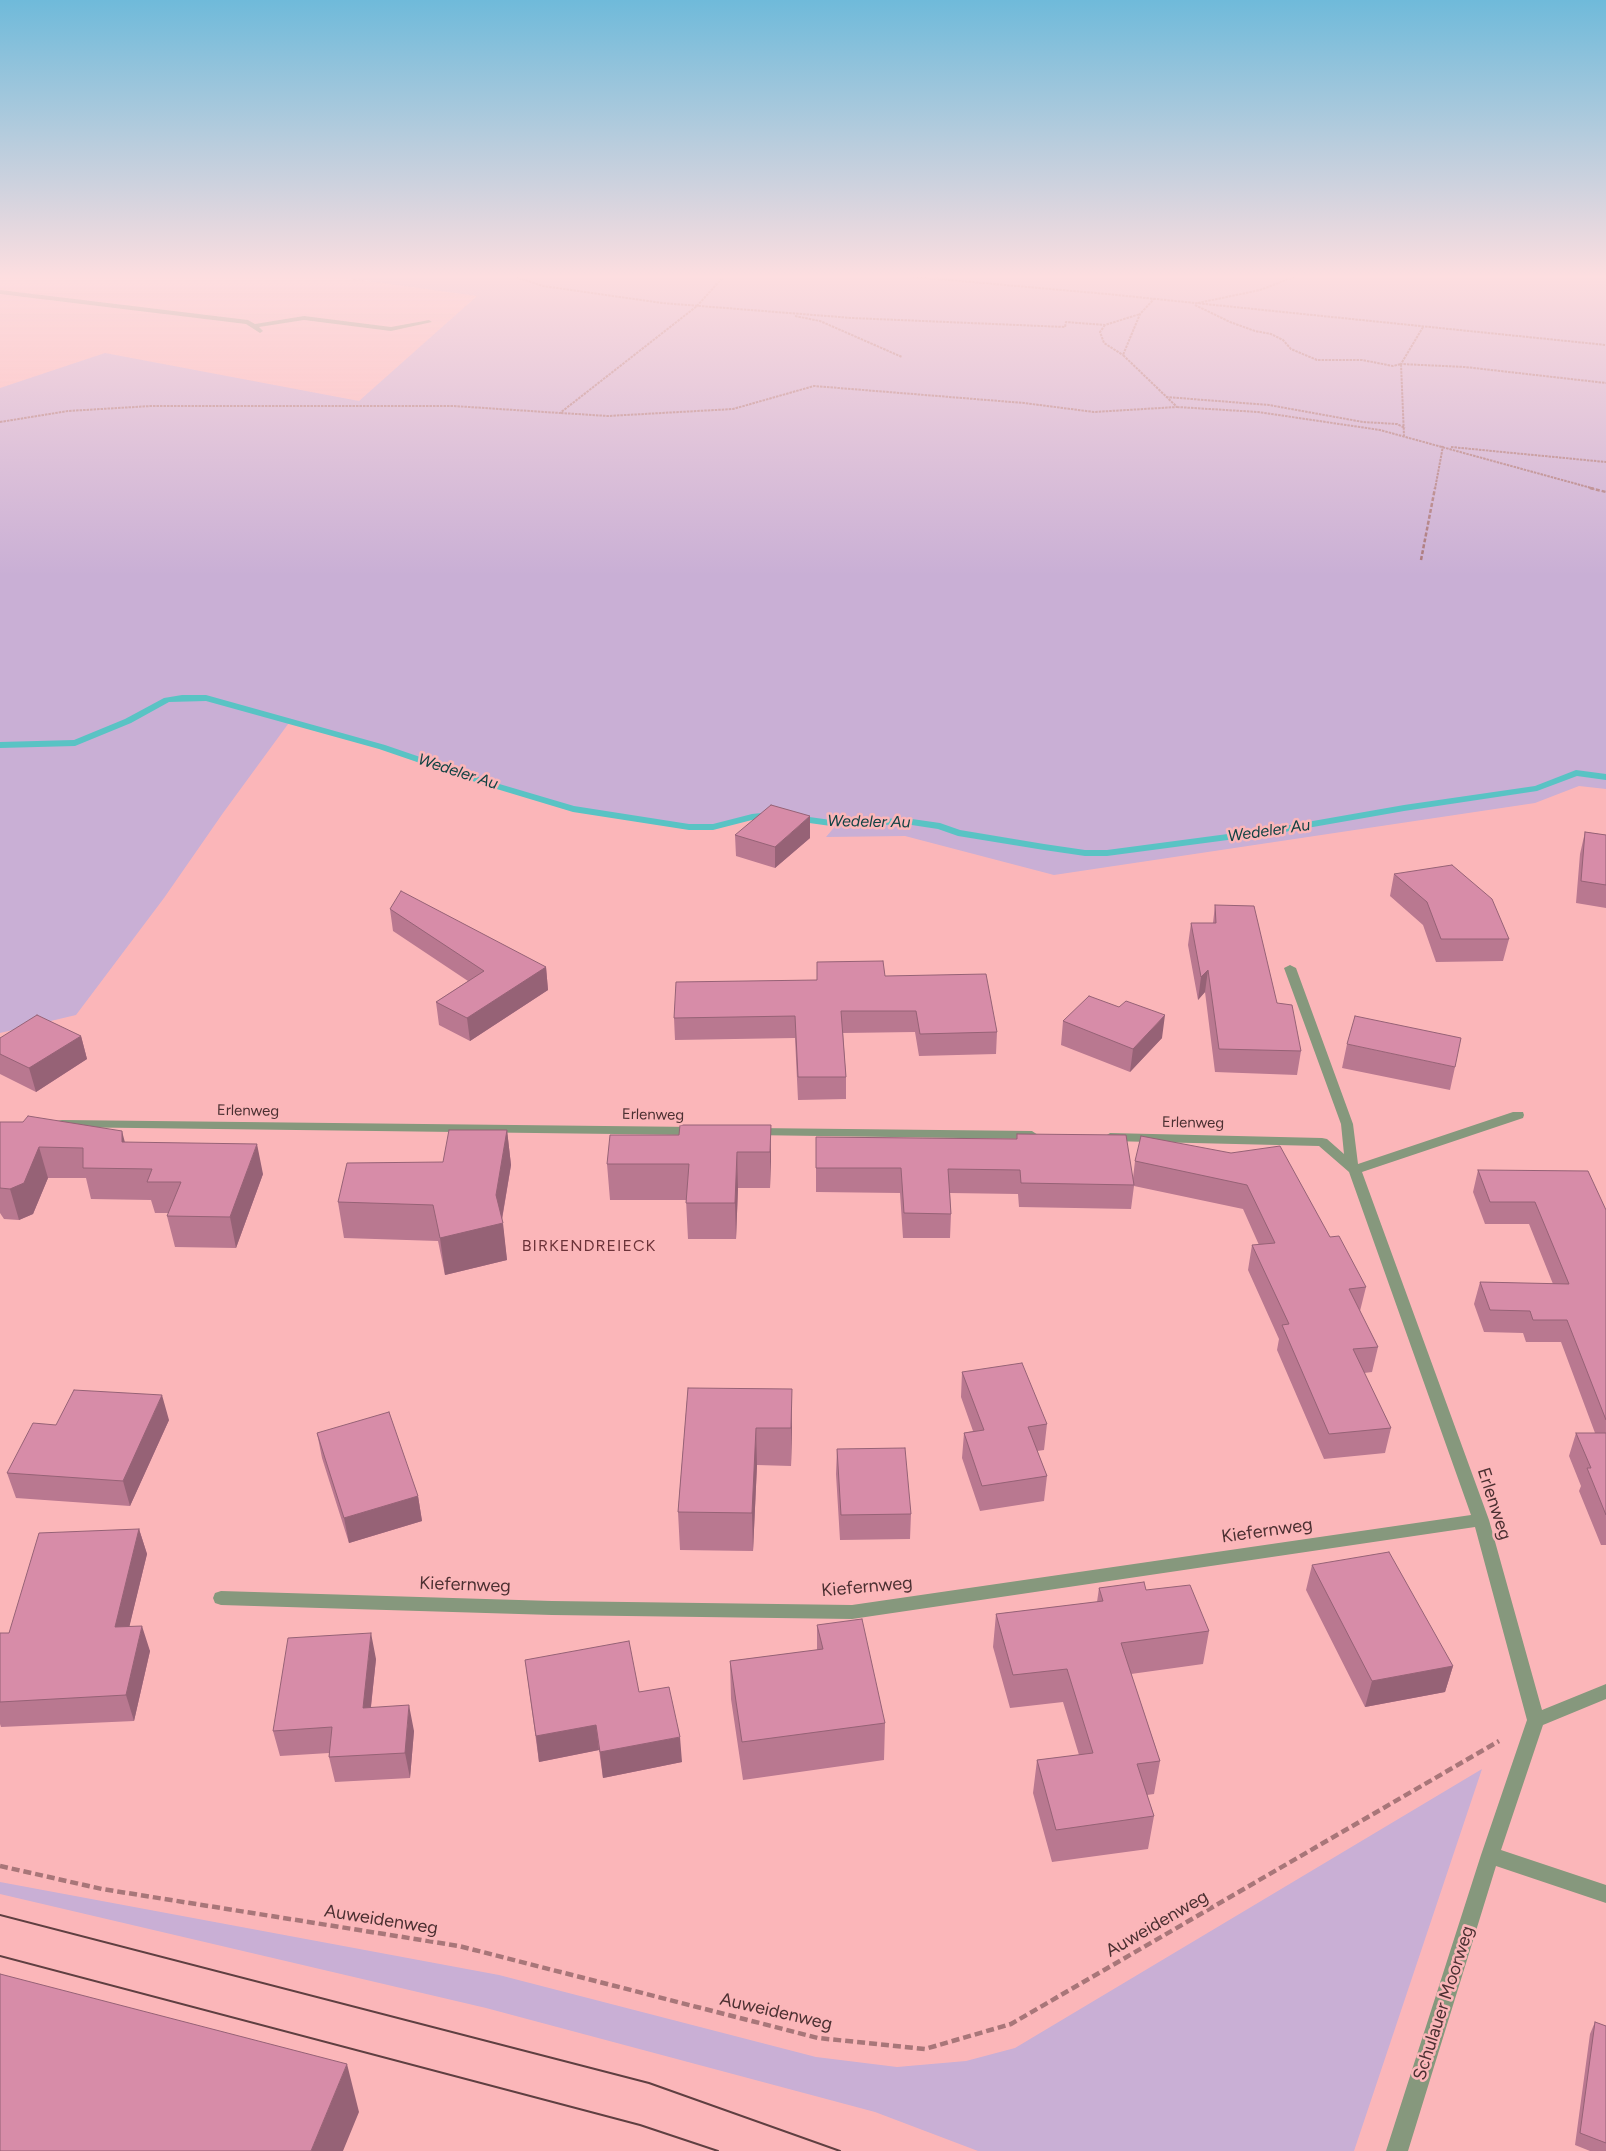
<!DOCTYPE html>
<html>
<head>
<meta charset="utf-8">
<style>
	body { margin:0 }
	canvas { display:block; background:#fbb6b9 }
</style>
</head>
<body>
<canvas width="1606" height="2151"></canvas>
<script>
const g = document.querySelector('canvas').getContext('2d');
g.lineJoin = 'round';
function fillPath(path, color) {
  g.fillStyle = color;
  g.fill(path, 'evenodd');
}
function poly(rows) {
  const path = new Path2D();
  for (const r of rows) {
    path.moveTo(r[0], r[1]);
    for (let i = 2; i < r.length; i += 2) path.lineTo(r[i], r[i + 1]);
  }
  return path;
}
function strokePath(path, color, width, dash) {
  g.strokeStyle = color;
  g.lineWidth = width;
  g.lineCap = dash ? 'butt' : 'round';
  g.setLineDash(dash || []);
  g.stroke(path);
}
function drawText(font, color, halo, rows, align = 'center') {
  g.font = font + ' Figtree,sans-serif';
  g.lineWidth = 5;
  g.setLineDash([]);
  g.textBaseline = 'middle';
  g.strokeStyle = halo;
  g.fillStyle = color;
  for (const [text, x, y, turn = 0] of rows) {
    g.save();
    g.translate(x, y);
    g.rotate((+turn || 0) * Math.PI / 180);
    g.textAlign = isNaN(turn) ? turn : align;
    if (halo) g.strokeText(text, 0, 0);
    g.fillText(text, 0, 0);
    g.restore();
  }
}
const green = poly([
	[324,275,1606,275,1606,789,1579,786,1535,803,1054,875,905,836,826,837,837,824,786,817,769,815,713,827,689,827,573,809,493,785,382,747,291,720,223,813,164,898,76,1015,0,1033,0,388,105,353,359,401,477,296],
	[1482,1769,1354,2151,978,2151,875,2112,486,2008,0,1894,0,1882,499,1975,816,2057,897,2067,966,2061,1015,2048]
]);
const stream = poly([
	[182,695,206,695,385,745,496,783,574,806,689,824,713,824,752,814,771,812,776,815,771,818,752,820,713,830,689,830,573,812,490,787,379,749,206,701,169,702,131,723,75,746,0,748,0,742,74,740,125,719,164,698,182,695],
	[1576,770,1606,774,1606,780,1577,776,1537,791,1404,811,1273,834,1107,856,1085,856,1044,850,958,836,938,829,905,824,838,827,795,821,790,818,795,815,838,821,905,818,940,823,960,830,1044,844,1085,850,1107,850,1273,828,1404,805,1535,786,1576,770]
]);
const pathFar2 = poly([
	[509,275,543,286,662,303,852,318,1065,327,1066,322,1105,325,1140,314],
	[892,275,1107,294,1606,345],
	[933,275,940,280],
	[1198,303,1260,290,1299,275],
	[1195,305,1230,322,1255,331,1271,334,1283,340,1291,349,1317,360,1362,360,1393,366,1401,364,1404,436],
	[795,316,820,321,902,357],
	[1105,325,1100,332,1104,343,1123,355],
	[1423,327,1401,364,1465,367,1606,383],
	[1166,397,1269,405,1363,422,1397,424,1405,428],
	[1177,407,1258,412,1380,430,1595,489],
	[561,413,608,416,733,409,814,386,1024,403,1094,412,1177,407,1123,355,1140,314,1154,299],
	[0,422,68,411,151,406,454,406,560,413,697,306,725,275],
	[1451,447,1606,462],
	[1435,489,1443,446]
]);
const pathFar1 = poly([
	[1590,488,1606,492],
	[1421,560,1435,488]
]);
const path = poly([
	[0,1866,102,1889,459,1946,818,2038,925,2049,1011,2024,1499,1741]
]);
const minor = poly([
	[0,290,248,320,255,324,304,316,391,327,429,320,432,322,391,331,304,320,259,327,263,331,260,333,246,324,0,294,0,290],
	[1290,965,1296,968,1353,1124,1358,1164,1513,1112,1523,1112,1524,1115,1523,1118,1362,1172,1489,1520,1542,1710,1606,1684,1606,1699,1543,1725,1501,1850,1606,1885,1606,1903,1496,1866,1408,2151,1386,2151,1481,1855,1527,1720,1475,1527,852,1619,552,1615,221,1605,215,1603,213,1598,215,1593,221,1591,552,1601,852,1605,1471,1515,1349,1172,1319,1146,1110,1141,1104,1137,1110,1133,1322,1138,1327,1139,1344,1154,1341,1124,1284,968,1290,965],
	[62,1120,695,1127,701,1131,695,1135,57,1127,56,1124,57,1121,62,1120],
	[755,1128,1032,1131,1038,1135,1032,1139,750,1135,749,1132,755,1128]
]);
const tram = poly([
	[0,1915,649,2083,840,2151],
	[0,1956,640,2125,718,2151]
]);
const wall = poly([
	[1585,832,1606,835,1606,908,1576,903,1580,854],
	[735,835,810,838,775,868,736,856],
	[1394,874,1509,939,1503,961,1436,962,1423,925,1390,896],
	[1215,905,1277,1003,1301,1051,1297,1075,1215,1072,1205,992,1198,1000,1188,945,1191,923,1213,923],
	[390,909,546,967,548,990,470,1041,439,1025,436,1002,468,981,393,931],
	[817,962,885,976,997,1032,996,1054,919,1056,915,1032,843,1033,846,1077,846,1099,798,1100,795,1038,675,1040,674,1018,817,980],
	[1063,1021,1162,1038,1130,1072,1061,1045],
	[81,1036,87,1059,36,1092,0,1074,0,1038],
	[1347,1044,1455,1067,1450,1090,1342,1068],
	[0,1122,125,1142,263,1174,236,1248,175,1247,167,1216,169,1213,155,1213,151,1200,91,1199,86,1178,48,1178,33,1214,19,1220,4,1219,0,1213],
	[771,1125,770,1188,738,1188,736,1239,688,1239,686,1200,610,1200,607,1164,679,1135],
	[507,1130,511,1165,502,1220,507,1260,445,1275,438,1241,344,1238,338,1202,443,1162],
	[1017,1134,1133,1178,1135,1161,1231,1153,1330,1237,1366,1287,1360,1311,1378,1347,1372,1372,1364,1373,1391,1428,1385,1453,1324,1459,1277,1350,1279,1339,1248,1270,1252,1245,1259,1245,1243,1209,1134,1186,1131,1209,1019,1207,1018,1194,950,1193,951,1214,950,1238,903,1238,900,1193,816,1192,816,1137,1016,1139],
	[1478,1170,1606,1210,1606,1545,1601,1545,1579,1491,1581,1486,1569,1456,1576,1433,1595,1433,1561,1342,1526,1342,1523,1333,1484,1332,1474,1304,1480,1282,1553,1284,1529,1224,1485,1224,1473,1192],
	[962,1372,1047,1424,1044,1450,1037,1451,1047,1476,1044,1501,980,1511,962,1458,964,1433,973,1431,961,1397],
	[688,1388,792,1426,791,1466,757,1465,753,1551,680,1550,678,1512],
	[169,1420,130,1506,16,1498,7,1473,56,1425],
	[317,1433,418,1496,422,1521,349,1543,322,1458],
	[837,1449,911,1514,910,1539,840,1540,836,1474],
	[139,1529,147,1554,129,1627,150,1651,134,1721,1,1727,0,1724,0,1633,9,1633],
	[1312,1565,1453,1666,1445,1692,1365,1707,1306,1590],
	[1099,1588,1146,1590,1209,1631,1203,1664,1131,1674,1160,1761,1154,1794,1147,1795,1154,1816,1148,1849,1052,1862,1033,1793,1037,1760,1079,1755,1063,1702,1010,1708,993,1647,996,1614,1097,1602],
	[817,1625,885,1723,884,1760,743,1780,731,1699,730,1661,817,1650],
	[376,1659,371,1707,414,1731,410,1778,335,1782,329,1757,329,1753,280,1756,273,1731],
	[525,1660,639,1692,682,1762,603,1778,599,1750,539,1762],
	[1595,2022,1606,2026,1606,2151,1590,2151,1575,2145,1590,2034]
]);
const shadedWall = poly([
	[810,816,810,838,775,868,775,847],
	[546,967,548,990,470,1041,467,1018],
	[1208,970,1205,992,1198,1000,1201,977],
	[1165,1015,1162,1038,1130,1072,1133,1049],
	[81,1036,87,1059,36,1092,29,1068],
	[771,1125,771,1161,770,1188,770,1152],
	[507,1130,511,1165,501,1224,503,1223,507,1260,445,1275,440,1238,496,1195],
	[122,1131,130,1162,122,1142],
	[257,1144,263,1174,236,1248,230,1217],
	[39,1147,48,1178,33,1214,19,1220,10,1189],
	[737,1152,738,1188,736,1239,735,1203],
	[792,1389,792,1426,791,1466,791,1428],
	[162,1395,169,1420,130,1506,123,1481],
	[756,1428,757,1465,753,1551,752,1513],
	[418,1496,422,1521,349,1543,344,1518],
	[139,1529,147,1554,123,1653,115,1627],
	[142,1626,150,1651,134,1721,126,1695],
	[371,1633,376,1659,368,1733,363,1708],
	[1453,1666,1445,1692,1365,1707,1372,1681],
	[409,1705,414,1731,410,1778,405,1753],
	[596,1725,599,1750,539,1762,536,1736],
	[680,1737,682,1762,603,1778,600,1752],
	[347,2064,359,2112,343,2151,311,2151]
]);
const building = poly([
	[771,805,810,816,775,847,735,835,771,805],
	[1585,832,1606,835,1606,885,1581,881,1585,832],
	[1452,865,1492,899,1509,939,1441,939,1427,902,1394,874,1452,865],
	[401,891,546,967,467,1018,436,1002,484,971,390,909,401,891],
	[1215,905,1254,906,1277,1003,1292,1005,1301,1051,1219,1049,1208,970,1201,977,1191,923,1216,923,1215,905],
	[883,961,885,976,986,974,997,1032,920,1034,916,1011,841,1011,846,1077,798,1077,795,1016,674,1018,676,982,817,980,817,962,883,961],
	[1089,996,1119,1007,1126,1001,1165,1015,1133,1049,1063,1021,1089,996],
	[37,1015,81,1036,29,1068,0,1054,0,1038,37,1015],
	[1355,1016,1461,1038,1455,1067,1347,1044,1355,1016],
	[28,1116,122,1131,122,1142,257,1144,230,1217,167,1216,181,1182,147,1182,152,1169,83,1168,83,1148,39,1147,24,1183,10,1189,0,1188,0,1122,23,1122,28,1116],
	[680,1125,771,1125,770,1152,737,1152,735,1203,686,1203,689,1164,607,1164,610,1135,679,1135,680,1125],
	[449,1130,507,1130,496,1195,503,1223,440,1238,433,1205,338,1202,347,1163,443,1162,449,1130],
	[1017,1134,1126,1135,1134,1185,1021,1183,1020,1170,948,1169,951,1214,904,1213,901,1168,816,1168,816,1137,1017,1139,1017,1134],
	[1141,1136,1231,1153,1280,1146,1330,1237,1339,1236,1366,1287,1349,1289,1378,1347,1353,1349,1391,1428,1329,1434,1282,1325,1289,1324,1252,1245,1275,1243,1247,1185,1135,1161,1141,1136],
	[1478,1170,1588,1171,1606,1210,1606,1420,1567,1320,1533,1320,1530,1311,1490,1310,1480,1282,1569,1284,1535,1202,1490,1202,1478,1170],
	[1022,1363,1047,1424,1028,1427,1047,1476,982,1486,964,1433,984,1430,962,1372,1022,1363],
	[688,1388,792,1389,791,1428,756,1428,752,1513,678,1512,688,1388],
	[74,1390,162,1395,123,1481,7,1473,33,1423,56,1425,74,1390],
	[389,1412,418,1496,344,1518,317,1433,389,1412],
	[1576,1433,1606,1433,1606,1515,1587,1468,1591,1468,1576,1433],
	[905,1448,911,1514,841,1515,837,1449,905,1448],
	[139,1529,115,1627,142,1626,126,1695,0,1702,0,1633,9,1633,39,1533,139,1529],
	[1389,1552,1453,1666,1372,1681,1312,1565,1389,1552],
	[1144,1582,1146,1590,1190,1585,1209,1631,1121,1643,1160,1761,1137,1764,1154,1816,1056,1830,1037,1760,1093,1753,1067,1669,1013,1675,996,1614,1103,1601,1099,1588,1144,1582],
	[862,1619,885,1723,742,1742,730,1661,823,1649,817,1625,862,1619],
	[371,1633,363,1708,409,1705,405,1753,329,1757,332,1727,273,1731,288,1638,371,1633],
	[629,1641,639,1692,669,1687,680,1737,600,1752,596,1725,536,1736,525,1660,629,1641],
	[0,1974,347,2064,311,2151,0,2151,0,1974],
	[1595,2022,1606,2026,1606,2143,1580,2133,1595,2022]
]);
const streetNames = [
	["Erlenweg",248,1111,1],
	["Erlenweg",653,1115,1],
	["Erlenweg",1193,1123,1]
];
const waterNames = [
	["Wedeler Au",458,772,18],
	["Wedeler Au",869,822,1],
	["Wedeler Au",1269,831,-8]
];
const neighbourhoodNames = [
	["BIRKENDREIECK",589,1246]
];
const nearStreetnames = [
	["Erlenweg",1494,1504,72],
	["Kiefernweg",1267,1531,-8],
	["Kiefernweg",465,1585,2],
	["Kiefernweg",867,1587,-5],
	["Auweidenweg",381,1920,9],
	["Auweidenweg",1157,1924,-30],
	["Schulauer Moorweg",1444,2003,-72],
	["Auweidenweg",776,2012,13]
];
fillPath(green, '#c9afd5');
fillPath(stream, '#59c3c4');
strokePath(pathFar2, '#a87679', 2, [2.5, 1]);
strokePath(pathFar1, '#a87679', 2.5, [4, 2]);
strokePath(path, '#a87679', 4.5, [8, 4]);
fillPath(minor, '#86987d');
strokePath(tram, '#5f3f41', 2);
fillPath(wall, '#b97890');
fillPath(shadedWall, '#966276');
fillPath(building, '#d78ca8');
strokePath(building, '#966276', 1);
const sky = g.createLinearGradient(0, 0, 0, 576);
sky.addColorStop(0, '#6fbada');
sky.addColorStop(0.48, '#fddee0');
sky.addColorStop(1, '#fddee000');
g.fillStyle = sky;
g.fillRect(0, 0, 1606, 576);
drawText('15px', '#4c3032', '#fbb6b9', streetNames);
drawText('italic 16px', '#114243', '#fbb6b9', waterNames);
g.letterSpacing = '1px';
drawText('16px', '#6c3339', '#fbb6b9', neighbourhoodNames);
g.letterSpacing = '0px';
drawText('18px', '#4c3032', '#fbb6b9', nearStreetnames);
</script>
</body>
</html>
